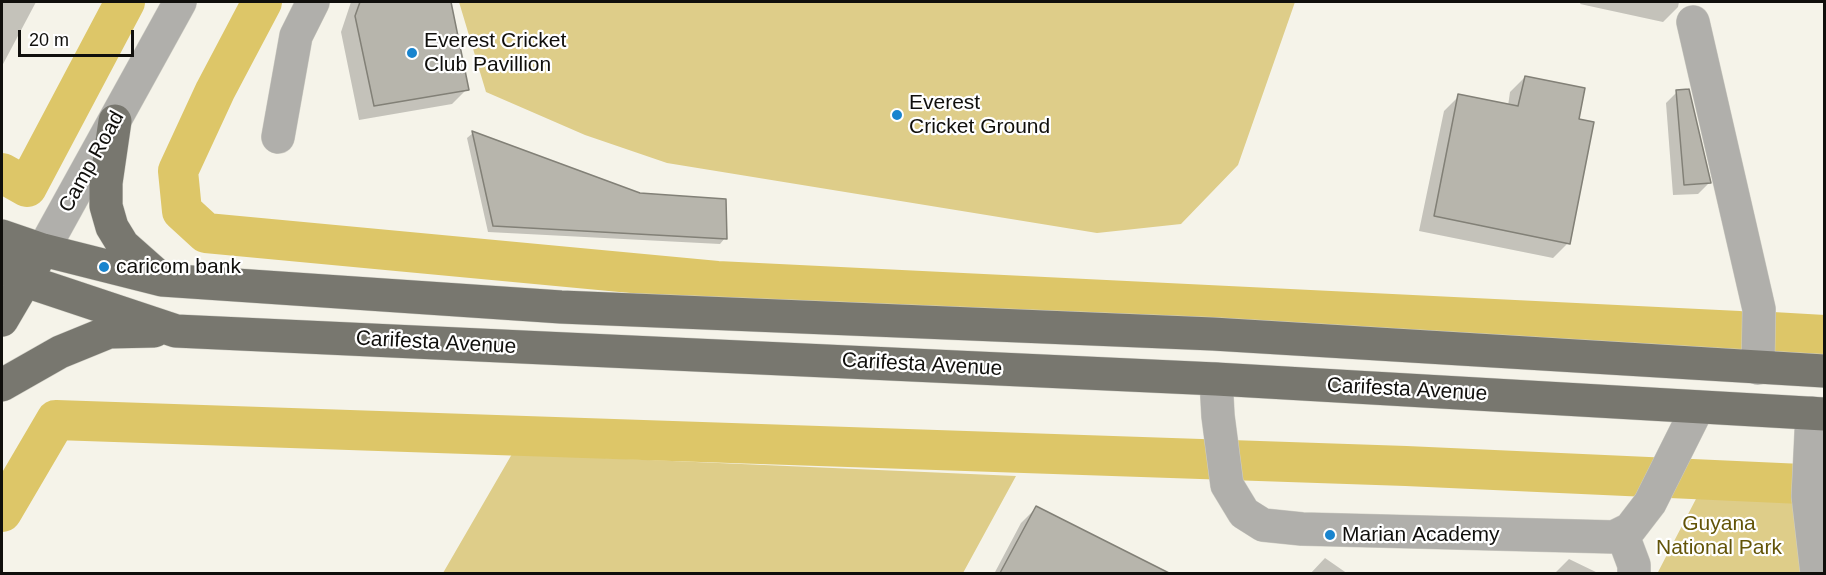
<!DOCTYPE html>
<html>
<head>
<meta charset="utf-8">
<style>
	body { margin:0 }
	#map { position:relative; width:1826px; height:575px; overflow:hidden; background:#f5f3e9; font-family:Helvetica,sans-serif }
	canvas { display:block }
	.frame { position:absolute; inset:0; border:3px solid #100f0c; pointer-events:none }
	.scale { position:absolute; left:18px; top:30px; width:116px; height:27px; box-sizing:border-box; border:3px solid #100f0c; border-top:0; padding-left:8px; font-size:18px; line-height:21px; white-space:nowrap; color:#100f0c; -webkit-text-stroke:4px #fff; paint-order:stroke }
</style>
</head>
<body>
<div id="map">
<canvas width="1826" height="575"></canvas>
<div class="frame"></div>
<div class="scale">20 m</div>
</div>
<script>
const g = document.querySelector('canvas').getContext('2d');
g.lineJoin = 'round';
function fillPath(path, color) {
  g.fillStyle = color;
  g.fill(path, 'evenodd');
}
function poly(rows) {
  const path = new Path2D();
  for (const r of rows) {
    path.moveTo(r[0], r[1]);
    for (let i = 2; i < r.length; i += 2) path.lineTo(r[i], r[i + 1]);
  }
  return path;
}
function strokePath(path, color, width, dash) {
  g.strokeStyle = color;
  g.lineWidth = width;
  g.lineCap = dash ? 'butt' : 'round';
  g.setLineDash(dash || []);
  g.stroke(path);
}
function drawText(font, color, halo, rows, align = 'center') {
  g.font = font + ' Helvetica,sans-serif';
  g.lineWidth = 4.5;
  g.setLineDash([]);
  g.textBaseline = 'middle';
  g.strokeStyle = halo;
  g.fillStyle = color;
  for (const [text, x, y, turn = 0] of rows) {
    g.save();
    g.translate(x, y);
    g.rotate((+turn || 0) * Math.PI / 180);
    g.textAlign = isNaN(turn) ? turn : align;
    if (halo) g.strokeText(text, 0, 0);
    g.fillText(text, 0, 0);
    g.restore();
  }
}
const green = poly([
	[459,2,1295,2,1238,165,1181,224,1097,233,667,163,585,135,486,92],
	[512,454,1016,476,963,573,443,573],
	[1697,497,1824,502,1824,573,1657,574]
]);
const shadow = poly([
	[2,2,36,2,2,66],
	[351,2,451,2,467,89,452,104,359,120,341,32],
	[1581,2,1679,2,1678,7,1663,22,1580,4],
	[1525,77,1577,120,1568,243,1553,258,1419,231,1444,111,1459,96,1508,106,1510,92],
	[1677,92,1709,183,1698,194,1673,195,1666,103],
	[473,133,725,238,720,244,488,232,467,138],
	[1036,508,1165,574,994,574,1021,523],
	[1325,558,1348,574,1310,574],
	[1569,559,1600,574,1554,574]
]);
const canal = poly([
	[262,2,215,91,178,171,182,211,206,233,717,281,1739,331],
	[2,173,27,187,125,2],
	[1772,332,1824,335],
	[2,512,56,420,1406,466,1824,485]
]);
const building = poly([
	[360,2,451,2,469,90,374,106,355,16,360,2],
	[1525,76,1585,88,1579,119,1594,122,1570,244,1434,216,1458,94,1518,106,1525,76],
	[1689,89,1711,183,1684,185,1676,90,1689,89],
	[472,131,640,193,726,199,727,239,493,226,472,131],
	[1036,506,1169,573,1000,573,1036,506]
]);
const minor = poly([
	[1693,22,1759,309,1758,368],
	[278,137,296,36,313,2],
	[43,250,180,2],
	[1216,379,1218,416,1227,485,1244,513,1263,525,1302,529,1614,537,1630,529,1650,503,1698,407],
	[1812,413,1808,496,1817,574],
	[1622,533,1634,565,1634,574]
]);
const major = poly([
	[115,121,106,183,106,206,112,227,123,245,158,276],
	[2,236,43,250,162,280,561,307,1213,334,1824,371],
	[2,265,26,281,176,331,1216,379,1824,414],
	[2,320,36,262],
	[2,385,60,352,109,332,154,331]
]);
const markers = [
	[412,53,6,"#1884ce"],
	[897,115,6,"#1884ce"],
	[104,267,6,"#1884ce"],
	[1330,535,6,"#1884ce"]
];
const poiNames = [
	["Everest Cricket",424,41],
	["Club Pavillion",424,65],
	["Everest",909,103],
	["Cricket Ground",909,127],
	["caricom bank",116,267],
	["Marian Academy",1342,535]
];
const streetNames = [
	["Camp Road",92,162,-61],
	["Carifesta Avenue",436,343,3],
	["Carifesta Avenue",922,365,3],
	["Carifesta Avenue",1407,390,3]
];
const parkNames = [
	["Guyana",1719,524],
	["National Park",1719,548]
];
fillPath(green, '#decd89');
fillPath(shadow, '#0003');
strokePath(canal, '#ddc668', 40);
fillPath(building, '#b7b5ac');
strokePath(building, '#828077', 1.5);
strokePath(minor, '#d0cfc6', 34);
strokePath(major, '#d0cfc6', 34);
strokePath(minor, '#b0afab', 33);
strokePath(major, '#78776f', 33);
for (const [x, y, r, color] of markers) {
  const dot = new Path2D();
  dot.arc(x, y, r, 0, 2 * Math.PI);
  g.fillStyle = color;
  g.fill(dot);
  strokePath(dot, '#fff', 2);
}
drawText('21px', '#100f0c', '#fff', poiNames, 'left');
drawText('21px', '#100f0c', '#fff', streetNames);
drawText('21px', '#635408', '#fff', parkNames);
</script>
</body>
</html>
